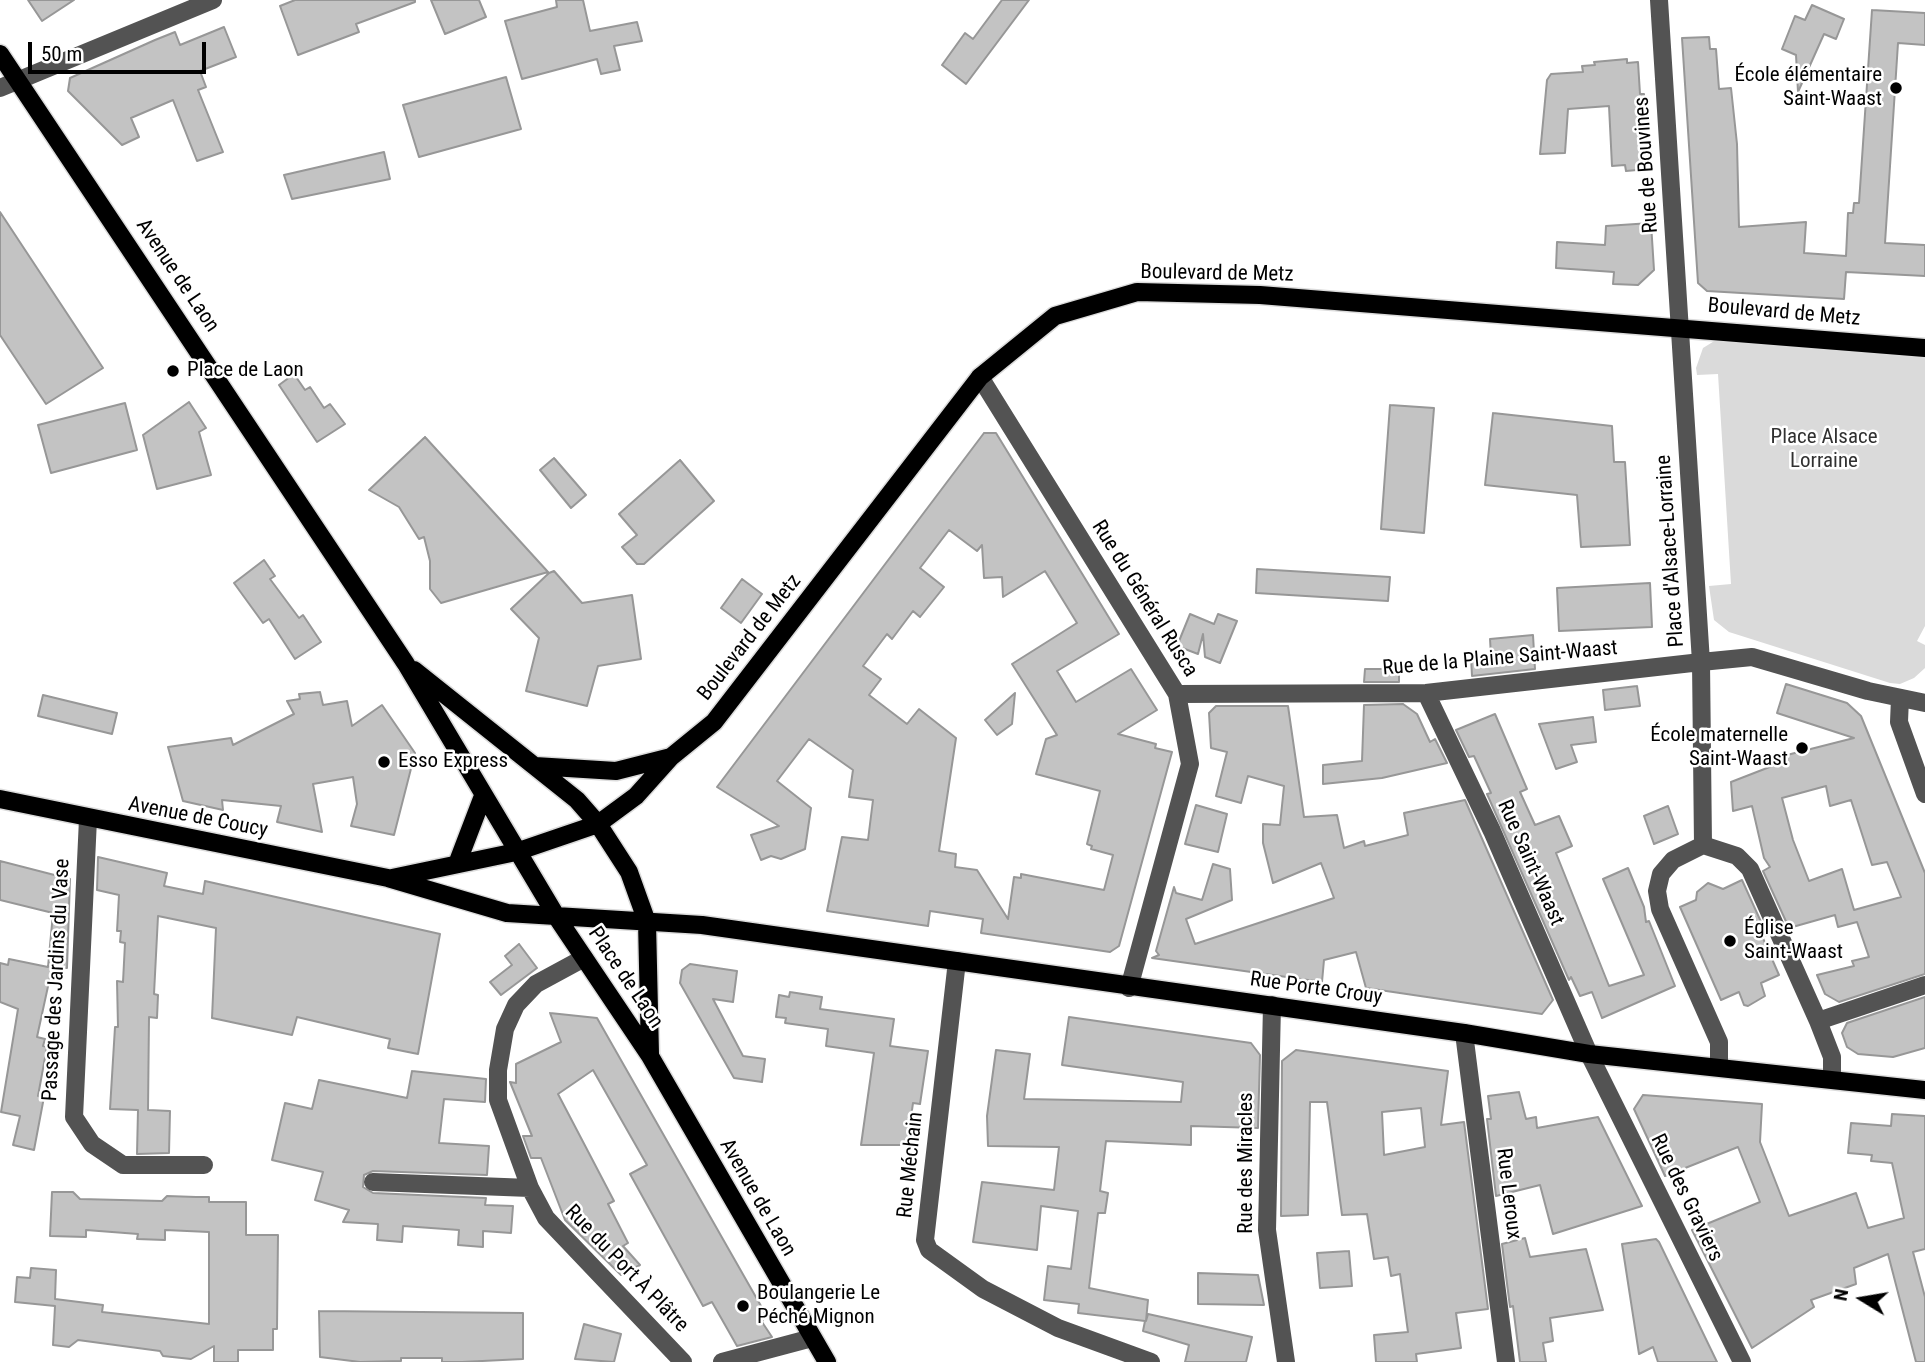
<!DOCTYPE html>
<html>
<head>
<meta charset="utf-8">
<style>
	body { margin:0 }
	#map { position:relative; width:1925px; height:1362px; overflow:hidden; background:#fff; font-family:"Roboto Condensed",sans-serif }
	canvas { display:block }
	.north { position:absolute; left:1827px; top:1264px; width:70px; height:70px; -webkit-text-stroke:5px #fff; paint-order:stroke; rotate:281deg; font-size:19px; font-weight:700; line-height:28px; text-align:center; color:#000 }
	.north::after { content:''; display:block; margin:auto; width:24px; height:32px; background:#000; clip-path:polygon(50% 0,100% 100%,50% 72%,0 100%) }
	.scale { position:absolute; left:28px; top:42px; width:178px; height:32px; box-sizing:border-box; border:4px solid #000; border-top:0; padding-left:9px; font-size:21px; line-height:24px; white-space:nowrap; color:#000; -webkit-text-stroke:5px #fff; paint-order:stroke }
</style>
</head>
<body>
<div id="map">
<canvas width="1925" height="1362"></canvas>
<div class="north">N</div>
<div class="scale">50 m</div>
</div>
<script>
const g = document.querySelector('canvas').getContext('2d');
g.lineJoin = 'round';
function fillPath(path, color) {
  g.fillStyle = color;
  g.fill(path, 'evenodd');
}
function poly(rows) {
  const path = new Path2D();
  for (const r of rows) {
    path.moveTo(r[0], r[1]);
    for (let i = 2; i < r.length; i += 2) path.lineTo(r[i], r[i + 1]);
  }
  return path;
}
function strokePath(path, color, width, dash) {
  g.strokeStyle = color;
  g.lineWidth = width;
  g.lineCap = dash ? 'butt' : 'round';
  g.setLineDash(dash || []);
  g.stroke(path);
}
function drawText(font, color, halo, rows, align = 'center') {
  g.font = font + ' "Roboto Condensed",sans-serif';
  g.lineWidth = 5;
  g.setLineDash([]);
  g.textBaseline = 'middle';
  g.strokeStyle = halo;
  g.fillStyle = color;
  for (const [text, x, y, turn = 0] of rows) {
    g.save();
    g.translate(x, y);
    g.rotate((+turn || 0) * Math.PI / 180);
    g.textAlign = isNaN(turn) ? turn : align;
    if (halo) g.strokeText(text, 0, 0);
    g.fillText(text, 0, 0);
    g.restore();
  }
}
const green = poly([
	[1716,340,1925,353,1925,626,1917,641,1925,645,1925,668,1914,678,1900,684,1890,683,1729,632,1714,620,1709,586,1731,584,1718,374,1697,375,1696,368,1703,348]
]);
const building = poly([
	[28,0,74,0,42,21,28,0],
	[295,0,415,0,415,2,356,24,359,32,298,55,280,6,295,0],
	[431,0,479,0,486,17,445,34,431,0],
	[556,0,583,0,590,31,637,22,642,41,614,46,620,70,601,74,597,59,522,79,505,21,557,7,556,0],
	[1002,0,1029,0,966,84,942,65,965,33,973,39,1002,0],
	[1812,5,1844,19,1836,39,1824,34,1798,92,1796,55,1782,49,1795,16,1805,20,1812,5],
	[1872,10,1925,13,1925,45,1898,43,1885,243,1925,245,1925,276,1846,272,1844,299,1707,291,1698,283,1682,38,1709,37,1710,49,1716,49,1719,89,1731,88,1737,144,1739,227,1806,222,1804,253,1846,256,1848,213,1853,213,1854,203,1859,203,1872,10],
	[224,27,236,57,200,71,206,87,198,90,223,152,197,161,173,100,131,118,139,137,122,145,68,91,70,78,155,40,175,32,180,45,224,27],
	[1627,59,1627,63,1638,62,1640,94,1644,94,1648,169,1626,171,1625,165,1612,166,1609,106,1568,109,1565,153,1540,154,1547,80,1551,74,1583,72,1582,66,1595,65,1594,62,1627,59],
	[506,77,521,129,419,157,403,105,506,77],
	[384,152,390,179,292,199,284,175,384,152],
	[0,212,103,368,46,404,0,335,0,212],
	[1651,223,1654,270,1638,285,1613,284,1614,272,1556,268,1557,242,1605,245,1606,226,1651,223],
	[294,374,305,390,310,387,324,408,330,404,345,424,317,442,279,385,294,374],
	[189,402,206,428,199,432,211,475,157,489,143,435,189,402],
	[125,403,137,450,51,473,38,425,125,403],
	[1390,405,1434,408,1424,533,1381,529,1390,405],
	[1493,413,1612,426,1614,462,1625,462,1630,545,1581,547,1577,495,1485,485,1493,413],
	[984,433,996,433,1119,634,1057,671,1076,702,1131,669,1157,710,1118,734,1156,744,1155,748,1172,752,1119,946,1110,952,981,933,983,919,930,911,928,926,827,911,842,837,868,840,873,800,849,797,853,770,809,739,777,781,811,808,805,849,781,859,771,856,761,860,751,835,779,826,717,787,984,433],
	[949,530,977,551,982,545,984,578,1002,577,1003,597,1045,571,1077,623,1012,664,1057,735,1046,739,1036,774,1100,791,1087,844,1092,846,1091,849,1113,855,1104,890,1021,874,1021,878,1014,877,1008,919,977,870,955,867,956,854,939,851,956,738,919,709,907,724,869,695,881,679,863,666,887,634,892,639,913,611,920,617,944,587,920,568,949,530],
	[425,437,548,572,441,603,430,589,430,561,424,537,419,539,399,507,369,490,425,437],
	[554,458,586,495,571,508,540,470,554,458],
	[680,460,714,501,644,564,637,564,622,547,637,535,619,514,680,460],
	[264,560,275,576,270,579,299,618,303,615,321,642,295,659,269,619,263,623,234,583,264,560],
	[1257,569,1390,577,1388,601,1256,593,1257,569],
	[554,571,582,603,632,595,641,659,598,666,587,706,526,691,539,638,511,609,549,573,554,571],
	[742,579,762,594,741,623,721,608,742,579],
	[1650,583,1652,627,1559,631,1557,588,1650,583],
	[1190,614,1214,624,1218,614,1237,621,1220,663,1205,657,1203,634,1198,654,1177,646,1190,614],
	[1533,635,1535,669,1472,676,1471,657,1491,656,1490,639,1533,635],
	[1365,669,1399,669,1399,682,1364,682,1365,669],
	[1786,684,1847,703,1861,716,1925,873,1925,974,1839,1002,1825,994,1817,975,1854,966,1852,961,1869,957,1857,922,1838,927,1835,915,1789,928,1763,871,1770,867,1764,858,1752,806,1733,811,1731,782,1785,761,1783,756,1854,738,1777,713,1786,684],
	[1826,786,1830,806,1851,800,1872,865,1887,862,1901,897,1854,910,1842,869,1809,881,1793,840,1782,798,1826,786],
	[1637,686,1640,706,1605,710,1603,690,1637,686],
	[320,692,323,705,347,701,352,726,382,705,415,753,394,835,351,826,357,804,353,777,313,784,322,832,277,822,281,806,222,800,223,810,183,801,168,747,231,738,233,745,294,714,287,701,300,699,299,694,320,692],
	[1015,693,1012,724,997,735,985,720,1015,693],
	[43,695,117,713,112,734,38,716,43,695],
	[1403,704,1417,714,1430,742,1435,739,1447,763,1382,778,1323,784,1323,765,1362,761,1364,705,1403,704],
	[1216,706,1288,706,1304,817,1337,815,1344,848,1364,841,1365,846,1408,835,1404,813,1465,800,1553,1000,1542,1014,1366,988,1356,952,1324,960,1322,982,1152,958,1159,955,1156,951,1174,887,1176,893,1202,900,1213,864,1230,869,1232,900,1186,919,1195,944,1334,898,1321,863,1273,883,1263,843,1263,824,1280,825,1284,786,1248,776,1241,803,1216,796,1227,752,1211,748,1209,713,1216,706],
	[1495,714,1527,789,1520,792,1535,825,1559,816,1572,846,1556,853,1609,986,1644,975,1603,879,1628,868,1644,907,1646,922,1649,921,1675,986,1602,1018,1592,992,1580,996,1571,977,1569,980,1487,794,1491,793,1474,756,1469,757,1456,730,1495,714],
	[1593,717,1596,742,1571,745,1577,762,1556,769,1539,724,1593,717],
	[1196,805,1227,814,1218,852,1185,844,1196,805],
	[1668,806,1678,834,1654,844,1644,816,1668,806],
	[98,857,167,873,164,886,203,894,205,881,440,934,418,1054,388,1048,390,1039,297,1017,292,1035,212,1018,216,928,158,916,154,994,158,995,157,1018,149,1017,148,1110,170,1111,169,1153,137,1154,138,1110,110,1109,115,1027,118,1027,117,981,123,982,125,943,120,942,121,931,117,931,119,895,97,890,98,857],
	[0,861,70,879,67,968,52,968,37,1037,45,1039,43,1046,47,1047,38,1096,44,1097,34,1150,13,1145,20,1116,1,1112,18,1009,0,1002,0,963,8,965,9,959,48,967,53,913,0,900,0,861],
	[1742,880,1767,935,1762,936,1779,975,1761,983,1765,996,1748,1006,1744,1005,1739,992,1721,1000,1680,907,1696,900,1697,892,1708,883,1723,889,1742,880],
	[519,944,537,968,501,995,490,982,512,965,505,956,519,944],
	[690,964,737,971,733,1002,713,999,743,1056,765,1059,762,1082,734,1078,680,983,682,970,690,964],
	[790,992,822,997,820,1009,894,1019,890,1046,928,1051,920,1104,913,1103,907,1145,861,1145,874,1053,826,1046,828,1029,785,1023,786,1018,776,1017,779,995,789,997,790,992],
	[1925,997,1925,1048,1893,1057,1858,1054,1847,1047,1842,1033,1847,1023,1925,997],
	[550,1013,597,1018,765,1313,762,1322,772,1337,737,1346,712,1302,703,1306,630,1174,647,1165,593,1070,558,1094,614,1201,608,1204,628,1243,623,1246,640,1265,621,1275,565,1220,541,1158,531,1158,523,1136,532,1136,510,1082,516,1083,516,1064,561,1042,550,1013],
	[1069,1017,1251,1043,1260,1055,1258,1128,1191,1126,1191,1145,1106,1141,1100,1191,1108,1193,1105,1213,1098,1213,1089,1288,1148,1300,1146,1321,1148,1314,1252,1337,1246,1362,1185,1362,1189,1345,1143,1331,1145,1321,1078,1313,1079,1304,1044,1300,1048,1266,1071,1269,1078,1211,1041,1206,1037,1250,973,1242,982,1182,1054,1190,1059,1147,988,1146,987,1116,996,1050,1030,1054,1024,1099,1181,1102,1183,1082,1062,1065,1069,1017],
	[1296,1050,1448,1071,1441,1125,1464,1122,1488,1309,1456,1313,1461,1348,1416,1354,1417,1362,1376,1362,1374,1335,1408,1332,1400,1274,1391,1276,1388,1257,1374,1259,1367,1214,1342,1215,1327,1102,1310,1102,1308,1215,1281,1216,1282,1061,1296,1050],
	[1421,1108,1425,1147,1384,1155,1382,1112,1421,1108],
	[412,1071,486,1079,485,1102,444,1099,439,1143,489,1146,487,1175,373,1171,364,1175,363,1187,373,1193,486,1198,485,1205,513,1206,511,1233,483,1231,483,1247,458,1245,459,1230,403,1226,402,1242,377,1240,378,1224,343,1222,349,1210,315,1200,323,1172,272,1160,285,1103,312,1109,319,1080,407,1098,412,1071],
	[1519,1092,1526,1119,1536,1117,1537,1128,1598,1117,1642,1206,1553,1234,1540,1185,1496,1196,1487,1119,1491,1119,1488,1096,1519,1092],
	[1643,1095,1762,1104,1760,1142,1789,1216,1856,1193,1868,1228,1904,1218,1892,1163,1871,1161,1872,1155,1848,1153,1851,1123,1891,1126,1892,1114,1925,1116,1925,1249,1913,1252,1925,1297,1925,1362,1916,1362,1888,1254,1854,1268,1856,1284,1811,1300,1814,1307,1752,1348,1692,1230,1760,1202,1738,1147,1665,1176,1634,1109,1643,1095],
	[52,1192,73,1192,80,1199,162,1201,167,1196,196,1197,209,1197,209,1202,246,1202,246,1235,278,1235,277,1329,273,1329,273,1350,238,1350,238,1362,214,1362,214,1346,191,1359,163,1356,160,1351,78,1340,69,1347,53,1345,55,1306,15,1302,17,1277,30,1278,31,1268,56,1270,55,1299,103,1305,102,1312,209,1324,209,1232,165,1230,165,1240,137,1239,138,1234,86,1230,86,1237,50,1236,52,1192],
	[1525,1238,1530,1257,1586,1249,1603,1310,1550,1318,1553,1341,1543,1343,1546,1362,1520,1362,1513,1306,1510,1307,1502,1244,1525,1238],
	[1656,1239,1659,1242,1717,1362,1658,1362,1653,1347,1639,1354,1622,1244,1656,1239],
	[1349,1251,1352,1286,1320,1288,1317,1253,1349,1251],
	[1198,1273,1258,1275,1264,1305,1198,1304,1198,1273],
	[319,1311,523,1313,523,1359,462,1362,442,1362,442,1358,401,1358,401,1361,360,1362,320,1357,319,1311],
	[584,1324,621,1334,614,1362,575,1359,584,1324]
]);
const minor = poly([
	[1659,0,1701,662,1752,657,1868,691,1925,703],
	[0,88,213,0],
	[980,377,1177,694,1190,764,1129,988],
	[1426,693,1492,831,1589,1054,1742,1362],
	[1177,694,1426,693,1701,662,1703,845],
	[1900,698,1899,722,1925,794],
	[88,819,74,1117,92,1144,123,1165,204,1165],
	[584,958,536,984,516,1005,505,1029,498,1070,498,1100,530,1188,546,1218,683,1362],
	[957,961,925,1240,929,1250,983,1289,1058,1328,1151,1362],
	[1272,1005,1267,1230,1286,1362],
	[1818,1021,1925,985],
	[1464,1033,1506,1362],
	[1719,1067,1719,1042,1660,909,1657,891,1661,874,1673,860,1703,845,1737,856,1750,869,1818,1021,1832,1057,1832,1077],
	[373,1182,530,1188],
	[722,1362,812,1338]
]);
const major = poly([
	[0,54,406,664,558,919,650,1056,827,1362],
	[414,670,577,800,598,824,629,872,647,922,650,1054],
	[535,766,616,771,671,757],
	[0,799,388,878,507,913,702,925,1464,1033,1589,1054,1925,1090],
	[457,864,483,796],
	[392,878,516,852,598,824,636,796,671,757,714,722,980,377,1055,316,1137,292,1260,295,1925,348]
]);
const markers = [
	[1896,88,7,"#000"],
	[173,371,7,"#000"],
	[1802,748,7,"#000"],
	[384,762,7,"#000"],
	[1730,941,7,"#000"],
	[743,1306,7,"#000"]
];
const poiNames = [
	["École élémentaire",1882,76,"right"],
	["Saint-Waast",1882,100,"right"],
	["Place de Laon",187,371],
	["École maternelle",1788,736,"right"],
	["Saint-Waast",1788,760,"right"],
	["Esso Express",398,762],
	["Église",1744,929],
	["Saint-Waast",1744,953],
	["Boulangerie Le",757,1294],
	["Péché Mignon",757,1318]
];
const streetNames = [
	["Rue de Bouvines",1647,165,-94],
	["Boulevard de Metz",1217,274,1],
	["Avenue de Laon",177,276,56],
	["Boulevard de Metz",1784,313,5],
	["Place d'Alsace-Lorraine",1671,551,-94],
	["Rue du Général Rusca",1144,599,58],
	["Boulevard de Metz",750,638,-52],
	["Rue de la Plaine Saint-Waast",1500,659,-5],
	["Avenue de Coucy",198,818,11],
	["Rue Saint-Waast",1530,863,66],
	["Place de Laon",625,978,56],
	["Passage des Jardins du Vase",57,980,-87],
	["Rue Porte Crouy",1316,989,8],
	["Rue des Miracles",1247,1163,-90],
	["Rue Méchain",911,1165,-84],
	["Rue Leroux",1508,1194,83],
	["Avenue de Laon",757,1198,60],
	["Rue des Graviers",1686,1198,64],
	["Rue du Port À Plâtre",626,1269,46]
];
const parkNames = [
	["Place Alsace",1824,438],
	["Lorraine",1824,462]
];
fillPath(green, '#dadada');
fillPath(building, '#c3c3c3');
strokePath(building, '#979797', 2);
strokePath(major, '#dbdbdb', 21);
strokePath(minor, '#535353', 18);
strokePath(major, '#000', 18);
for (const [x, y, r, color] of markers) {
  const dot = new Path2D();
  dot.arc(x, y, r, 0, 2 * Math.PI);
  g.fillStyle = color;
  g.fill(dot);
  strokePath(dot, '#fff', 2.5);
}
drawText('21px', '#000', '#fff', poiNames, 'left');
drawText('21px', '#000', '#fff', streetNames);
drawText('21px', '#313131', '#fff', parkNames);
</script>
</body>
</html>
